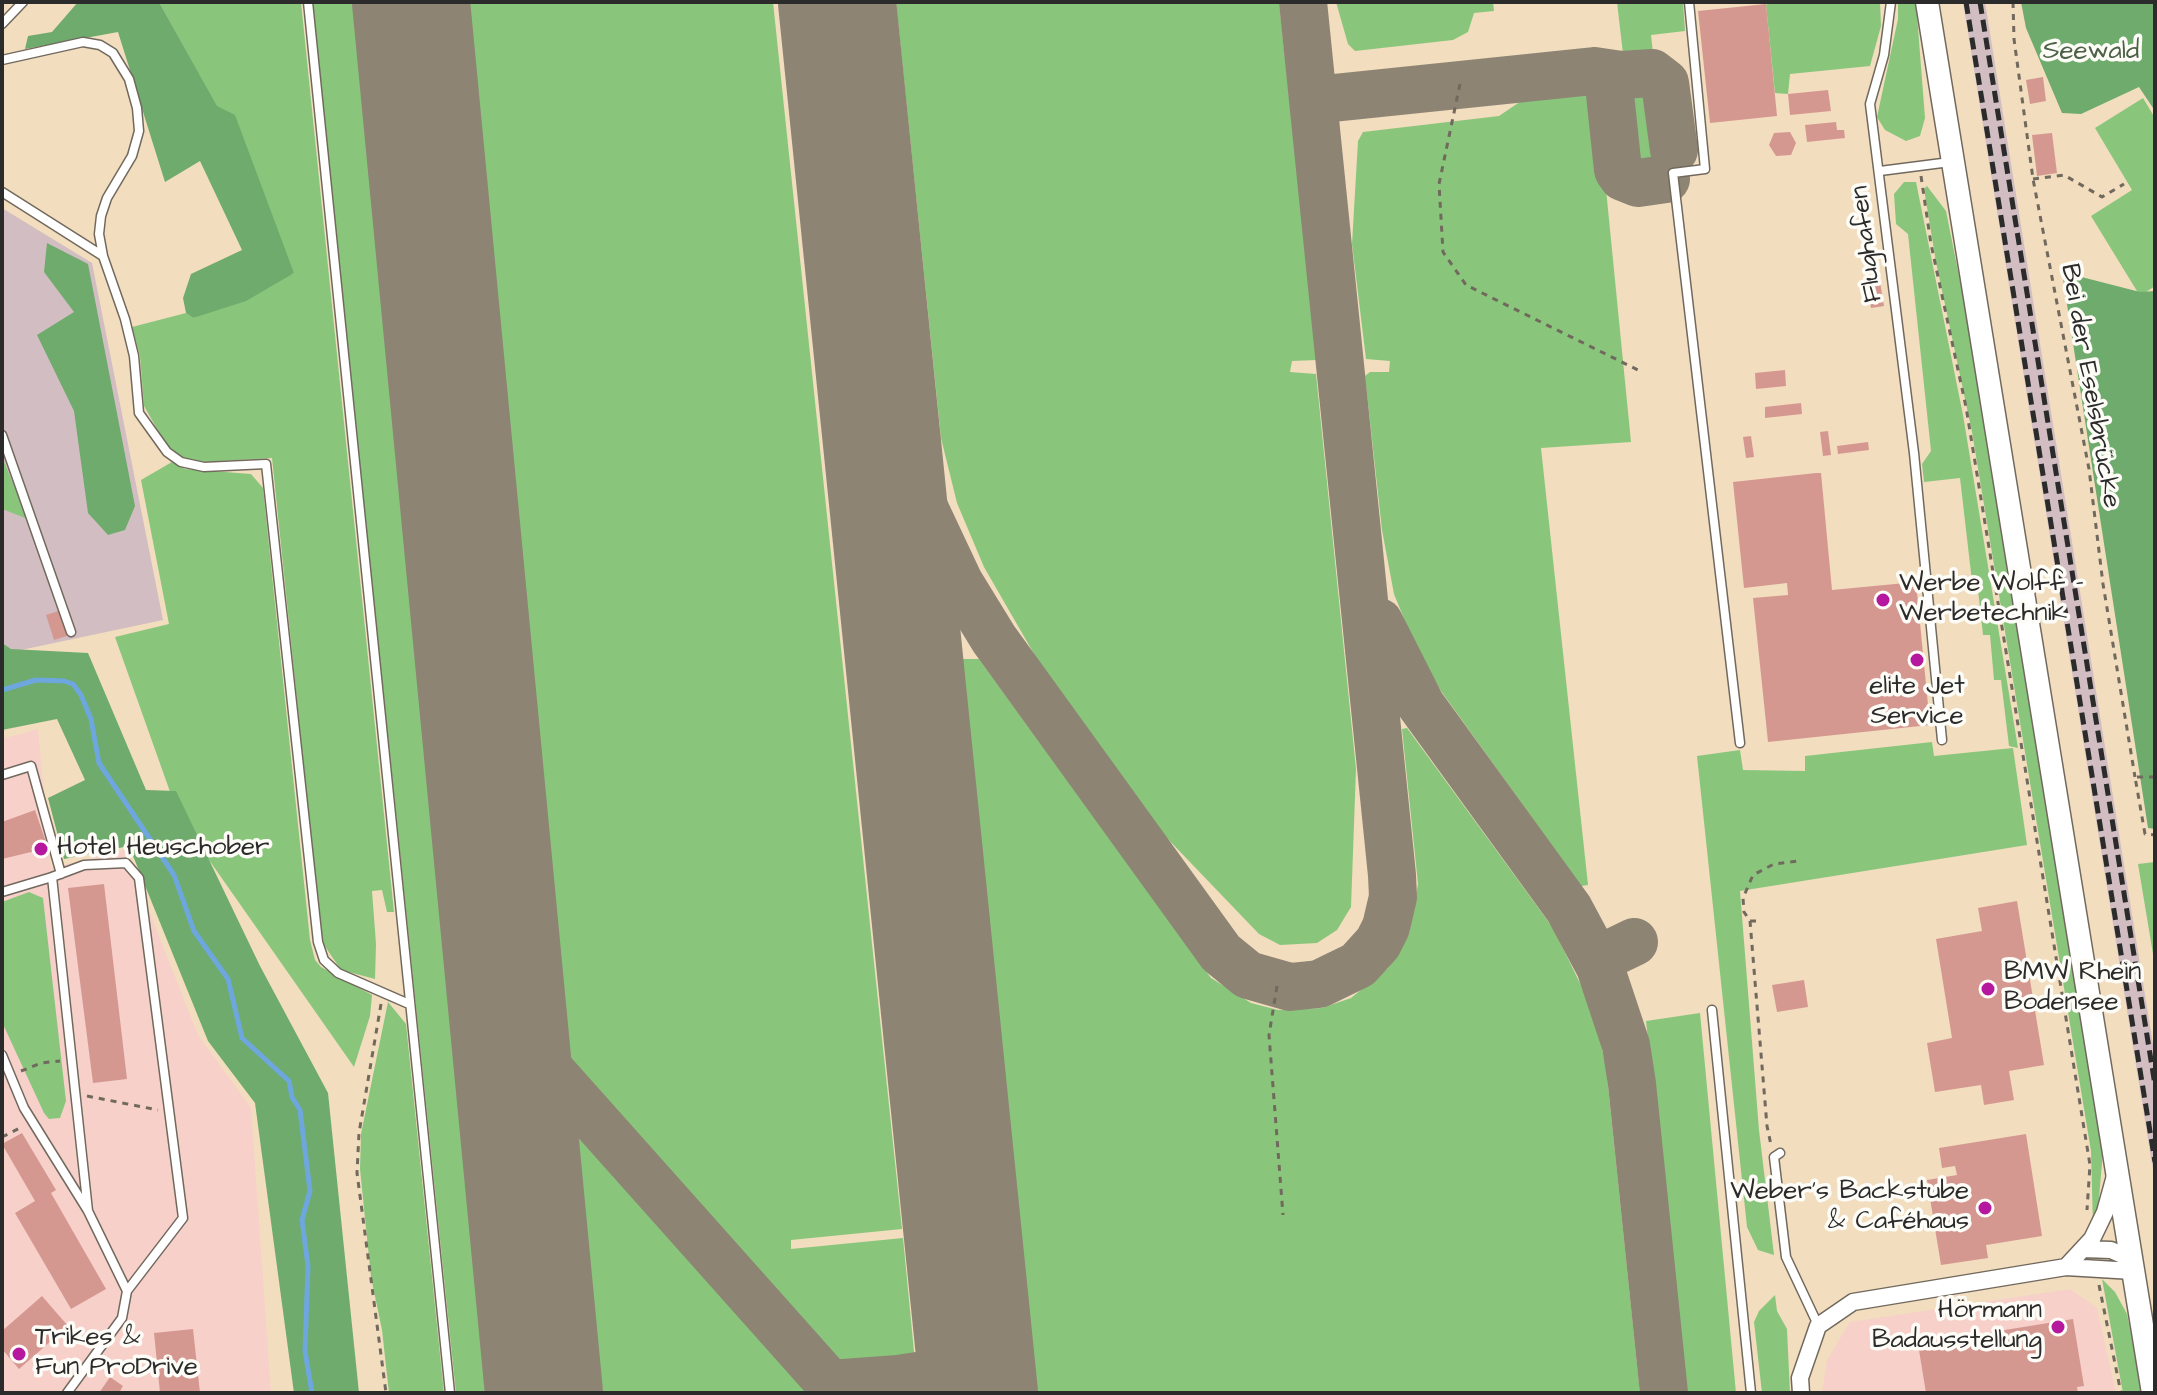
<!DOCTYPE html>
<html>
<head>
<meta charset="utf-8">
<style>
	body { margin:0 }
	#map { position:relative; width:2157px; height:1395px; overflow:hidden; background:#f2ddbe; font-family:"Architects Daughter",sans-serif }
	canvas { display:block }
	.frame { position:absolute; inset:0; border:4px solid #2b2b2b; pointer-events:none }
</style>
</head>
<body>
<div id="map">
<canvas width="2157" height="1395"></canvas>
<div class="frame"></div>
</div>
<script>
const g = document.querySelector('canvas').getContext('2d');
g.lineJoin = 'round';
function fillPath(path, color) {
  g.fillStyle = color;
  g.fill(path, 'evenodd');
}
function poly(rows) {
  const path = new Path2D();
  for (const r of rows) {
    path.moveTo(r[0], r[1]);
    for (let i = 2; i < r.length; i += 2) path.lineTo(r[i], r[i + 1]);
  }
  return path;
}
function strokePath(path, color, width, dash) {
  g.strokeStyle = color;
  g.lineWidth = width;
  g.lineCap = dash ? 'butt' : 'round';
  g.setLineDash(dash || []);
  g.stroke(path);
}
function drawText(font, color, halo, rows, align = 'center') {
  g.font = font + ' "Architects Daughter",sans-serif';
  g.lineWidth = 7;
  g.setLineDash([]);
  g.textBaseline = 'middle';
  g.strokeStyle = halo;
  g.fillStyle = color;
  for (const [text, x, y, turn = 0] of rows) {
    g.save();
    g.translate(x, y);
    g.rotate((+turn || 0) * Math.PI / 180);
    g.textAlign = isNaN(turn) ? turn : align;
    if (halo) g.strokeText(text, 0, 0);
    g.fillText(text, 0, 0);
    g.restore();
  }
}
const built = poly([
	[38,729,51,868,125,850,198,1035,251,1108,271,1393,4,1393,2,1390,2,739],
	[2070,1289,2097,1308,2116,1393,1822,1393,1827,1360,1850,1322]
]);
const industrial = poly([
	[1963,2,1985,2,2155,1057,2155,1182],
	[2,208,92,263,163,620,2,654]
]);
const green = poly([
	[159,2,301,2,394,912,387,912,382,890,372,891,376,944,375,979,341,970,322,942,272,458,201,462,181,458,165,443,144,406,140,356,132,327,186,313,193,318,294,273,217,107],
	[312,2,773,2,902,1229,791,1240,791,1249,903,1238,916,1372,872,1382,873,1393,456,1393],
	[896,2,1279,2,1317,360,1292,361,1290,372,1316,374,1356,769,1351,907,1337,930,1317,943,1280,945,1259,934,1164,835,1037,659,984,567,957,503,941,438],
	[1336,2,1493,2,1494,11,1474,13,1468,32,1453,40,1355,51,1348,44],
	[1617,2,1683,2,1685,31,1651,35,1653,53,1648,62,1635,64,1623,54],
	[1771,2,1880,2,1881,26,1870,66,1790,74,1788,94,1775,93,1766,5],
	[1898,2,1916,2,1925,118,1920,136,1906,141,1885,130,1877,117,1898,19],
	[1648,86,1656,93,1664,174,1638,175,1629,168,1623,95,1635,87],
	[1596,88,1631,442,1541,448,1588,885,1581,886,1441,691,1418,653,1394,594,1382,530,1365,376,1370,372,1389,372,1390,361,1366,359,1352,244,1358,141,1363,132,1499,116,1530,95],
	[2143,98,2155,118,2155,286,2140,296,2091,216,2132,190,2095,128],
	[1904,182,1916,182,1963,415,2018,748,2009,746,2001,680,1994,680,1990,635,1983,635,1978,590,1973,590,1960,478,1924,482,1922,464,1931,451,1908,234,1896,224,1894,194],
	[1927,186,1946,211,1979,376,2103,1151,2098,1210,2093,1227,2091,1151,1972,432,1936,262,1924,189],
	[2,457,28,519,2,509],
	[172,462,185,469,251,474,263,488,310,940,315,960,321,967,372,995,370,1016,354,1067,179,817,115,637,169,624,141,480],
	[960,659,979,659,1211,978,1251,1003,1278,1010,1322,1008,1351,998,1388,968,1409,934,1418,884,1402,729,1407,728,1553,928,1594,1012,1606,1066,1640,1393,1037,1393],
	[1932,742,1934,756,2013,748,2027,845,1740,891,1759,1130,1774,1255,1758,1250,1747,1227,1697,756,1740,750,1743,770,1805,771,1805,756],
	[2155,862,2155,966,2138,864],
	[29,892,43,898,66,1101,60,1118,49,1119,44,1113,2,1022,2,902],
	[388,1002,406,1024,444,1393,389,1393,382,1330,371,1277,360,1169,361,1134],
	[1700,1013,1736,1393,1686,1393,1646,1021],
	[2102,1279,2115,1292,2127,1314,2143,1393,2123,1393],
	[1775,1295,1777,1311,1787,1329,1790,1393,1762,1393,1754,1322,1759,1311]
]);
const forest = poly([
	[78,2,159,2,217,106,235,115,294,273,246,301,193,318,186,313,183,298,191,274,242,250,200,161,165,182,118,32,25,49,28,36,52,32],
	[2021,2,2155,2,2155,111,2139,87,2081,114,2062,113,2026,28],
	[47,243,88,264,135,506,125,530,108,535,88,513,74,411,37,335,74,312,44,272],
	[2062,272,2140,292,2155,291,2155,829,2148,828],
	[2,643,11,649,88,653,146,790,176,791,260,966,328,1093,359,1393,294,1393,255,1103,208,1041,129,846,64,859,48,798,85,780,57,719,2,730]
]);
const stream = poly([
	[2,690,36,680,64,681,73,684,81,695,91,719,99,763,174,875,194,931,228,979,242,1038,289,1081,292,1097,300,1110,310,1191,302,1220,308,1266,305,1351,312,1393]
]);
const taxiway = poly([
	[1594,71,1606,79,1609,85,1618,170,1623,177,1638,183,1666,179],
	[1314,100,1594,71,1621,75,1652,73,1665,83,1674,150],
	[869,313,901,448,919,497,959,582,994,639,1221,953,1248,975,1290,987,1319,984,1358,965,1378,943,1386,927,1393,897,1392,875,1303,2],
	[1379,622,1421,705,1569,909,1600,967,1626,1045,1632,1084,1664,1393],
	[1600,967,1605,956,1634,942],
	[509,1024,830,1384,898,1379,977,1367]
]);
const runway = poly([
	[411,2,544,1393],
	[837,2,979,1393]
]);
const building = poly([
	[1766,4,1777,116,1710,123,1698,11],
	[2043,77,2046,101,2030,104,2026,80],
	[1828,90,1831,111,1790,115,1788,94],
	[1836,122,1837,130,1844,130,1845,138,1807,142,1805,125],
	[1790,132,1796,143,1791,155,1776,156,1769,145,1774,133],
	[2052,133,2057,173,2037,176,2032,135],
	[1880,282,1884,306,1871,308,1867,284],
	[1785,370,1786,386,1756,389,1755,373],
	[1801,403,1802,414,1765,418,1765,407],
	[1828,431,1831,455,1823,456,1820,432],
	[1751,436,1754,457,1746,458,1743,437],
	[1868,442,1869,450,1838,454,1837,446],
	[1816,473,1821,473,1832,590,1916,582,1930,725,1768,742,1753,598,1788,595,1787,583,1744,588,1733,482],
	[61,610,70,635,54,640,46,615],
	[35,810,48,848,2,859,2,822],
	[104,884,127,1079,93,1083,68,888],
	[2017,901,2044,1065,2009,1071,2014,1100,1984,1105,1981,1085,1935,1092,1927,1043,1952,1038,1936,939,1982,931,1978,908],
	[1804,980,1808,1007,1777,1012,1772,985],
	[22,1133,56,1190,51,1193,106,1289,71,1309,15,1213,35,1201,2,1144],
	[2026,1134,2042,1236,1986,1245,1988,1258,1941,1265,1927,1180,1957,1175,1955,1166,1942,1168,1939,1148],
	[42,1296,68,1326,19,1369,2,1349,2,1331],
	[2073,1319,2084,1386,2077,1387,2078,1393,1926,1393,1918,1344],
	[193,1329,200,1393,160,1393,154,1333],
	[110,1377,123,1386,119,1393,99,1393]
]);
const path = poly([
	[2013,2,2014,39,2033,179,2089,469,2103,584,2135,777],
	[1460,84,1439,184,1443,252,1466,285,1642,372],
	[1921,176,1931,244,1966,407,2090,1165,2087,1210],
	[2033,179,2064,175,2102,197,2124,184],
	[2155,777,2135,777,2145,834,2155,835],
	[1750,921,1767,1126,1771,1145],
	[1756,921,1750,921,1744,912,1743,898,1753,875,1774,864,1798,861],
	[1277,986,1269,1035,1283,1215],
	[381,1004,359,1133,357,1173,386,1393],
	[21,1071,41,1063,60,1061],
	[87,1096,158,1110],
	[2,1137,20,1128],
	[2099,1285,2121,1393]
]);
const lane = poly([
	[308,2,450,1393],
	[1689,2,1705,169,1673,173,1740,743],
	[1891,2,1884,55,1870,104,1914,453,1942,740],
	[2,24,23,2],
	[2,60,83,42,100,45,113,53,129,79,137,108,139,131,132,156,107,198,101,216,99,234,103,256],
	[1880,171,1950,162],
	[2,192,103,256,125,319,134,356,139,413,167,452,181,462,204,467,266,464,318,942,324,960,338,973,409,1004],
	[2,435,71,632],
	[2,775,31,766,61,874],
	[52,877,84,865,126,863,139,878,183,1218,127,1291,122,1318,67,1393],
	[2,892,52,877,88,1211],
	[1712,1010,1751,1393],
	[2,1055,24,1108,88,1211,127,1291],
	[1780,1153,1774,1157,1786,1257,1818,1325]
]);
const street = poly([
	[2083,1249,2111,1250,2131,1259],
	[2066,1267,2092,1239,2105,1212,2115,1176],
	[1801,1393,1800,1378,1818,1326,1853,1302,2066,1267,2133,1271]
]);
const secondary = poly([
	[1927,2,2153,1393]
]);
const rail = poly([
	[1966,2,2155,1162],
	[1980,2,2155,1085]
]);
const markers = [
	[1883,600,8,"#b5179e"],
	[1917,660,8,"#b5179e"],
	[41,849,8,"#b5179e"],
	[1988,989,8,"#b5179e"],
	[1985,1208,8,"#b5179e"],
	[2058,1327,8,"#b5179e"],
	[19,1354,8,"#b5179e"]
];
const parkNames = [
	["Seewald",2091,53]
];
const streetNames = [
	["Flughafen",1868,244,-97],
	["Bei der Eselsbrücke",2089,386,80]
];
const poiNames = [
	["Werbe Wolff -",1899,585],
	["Werbetechnik",1899,615],
	["elite Jet",1917,688,"center"],
	["Service",1917,718,"center"],
	["Hotel Heuschober",57,849],
	["BMW Rhein",2004,974],
	["Bodensee",2004,1004],
	["Weber's Backstube",1969,1193,"right"],
	["& Caféhaus",1969,1223,"right"],
	["Hörmann",2042,1312,"right"],
	["Badausstellung",2042,1342,"right"],
	["Trikes &",35,1339],
	["Fun ProDrive",35,1369]
];
fillPath(built, '#f7d0ca');
fillPath(industrial, '#d2bec2');
fillPath(green, '#89c67c');
fillPath(forest, '#6eab6c');
strokePath(stream, '#6ea7de', 5);
strokePath(taxiway, '#8e8474', 48);
strokePath(runway, '#8e8474', 118);
fillPath(building, '#d59891');
strokePath(lane, '#71695e', 11);
strokePath(street, '#71695e', 19);
strokePath(secondary, '#71695e', 25);
strokePath(path, '#71695e', 3, [6, 6]);
strokePath(lane, '#fff', 8);
strokePath(street, '#fff', 16);
strokePath(secondary, '#fff', 22);
strokePath(rail, '#2b2b2b', 5, [12, 6]);
for (const [x, y, r, color] of markers) {
  const dot = new Path2D();
  dot.arc(x, y, r, 0, 2 * Math.PI);
  g.fillStyle = color;
  g.fill(dot);
  strokePath(dot, '#fdfcf7', 3);
}
drawText('26px', '#4c6147', '#fdfcf7', parkNames);
drawText('26px', '#2b2b2b', '#fdfcf7', streetNames);
drawText('26px', '#2b2b2b', '#fdfcf7', poiNames, 'left');
</script>
</body>
</html>
